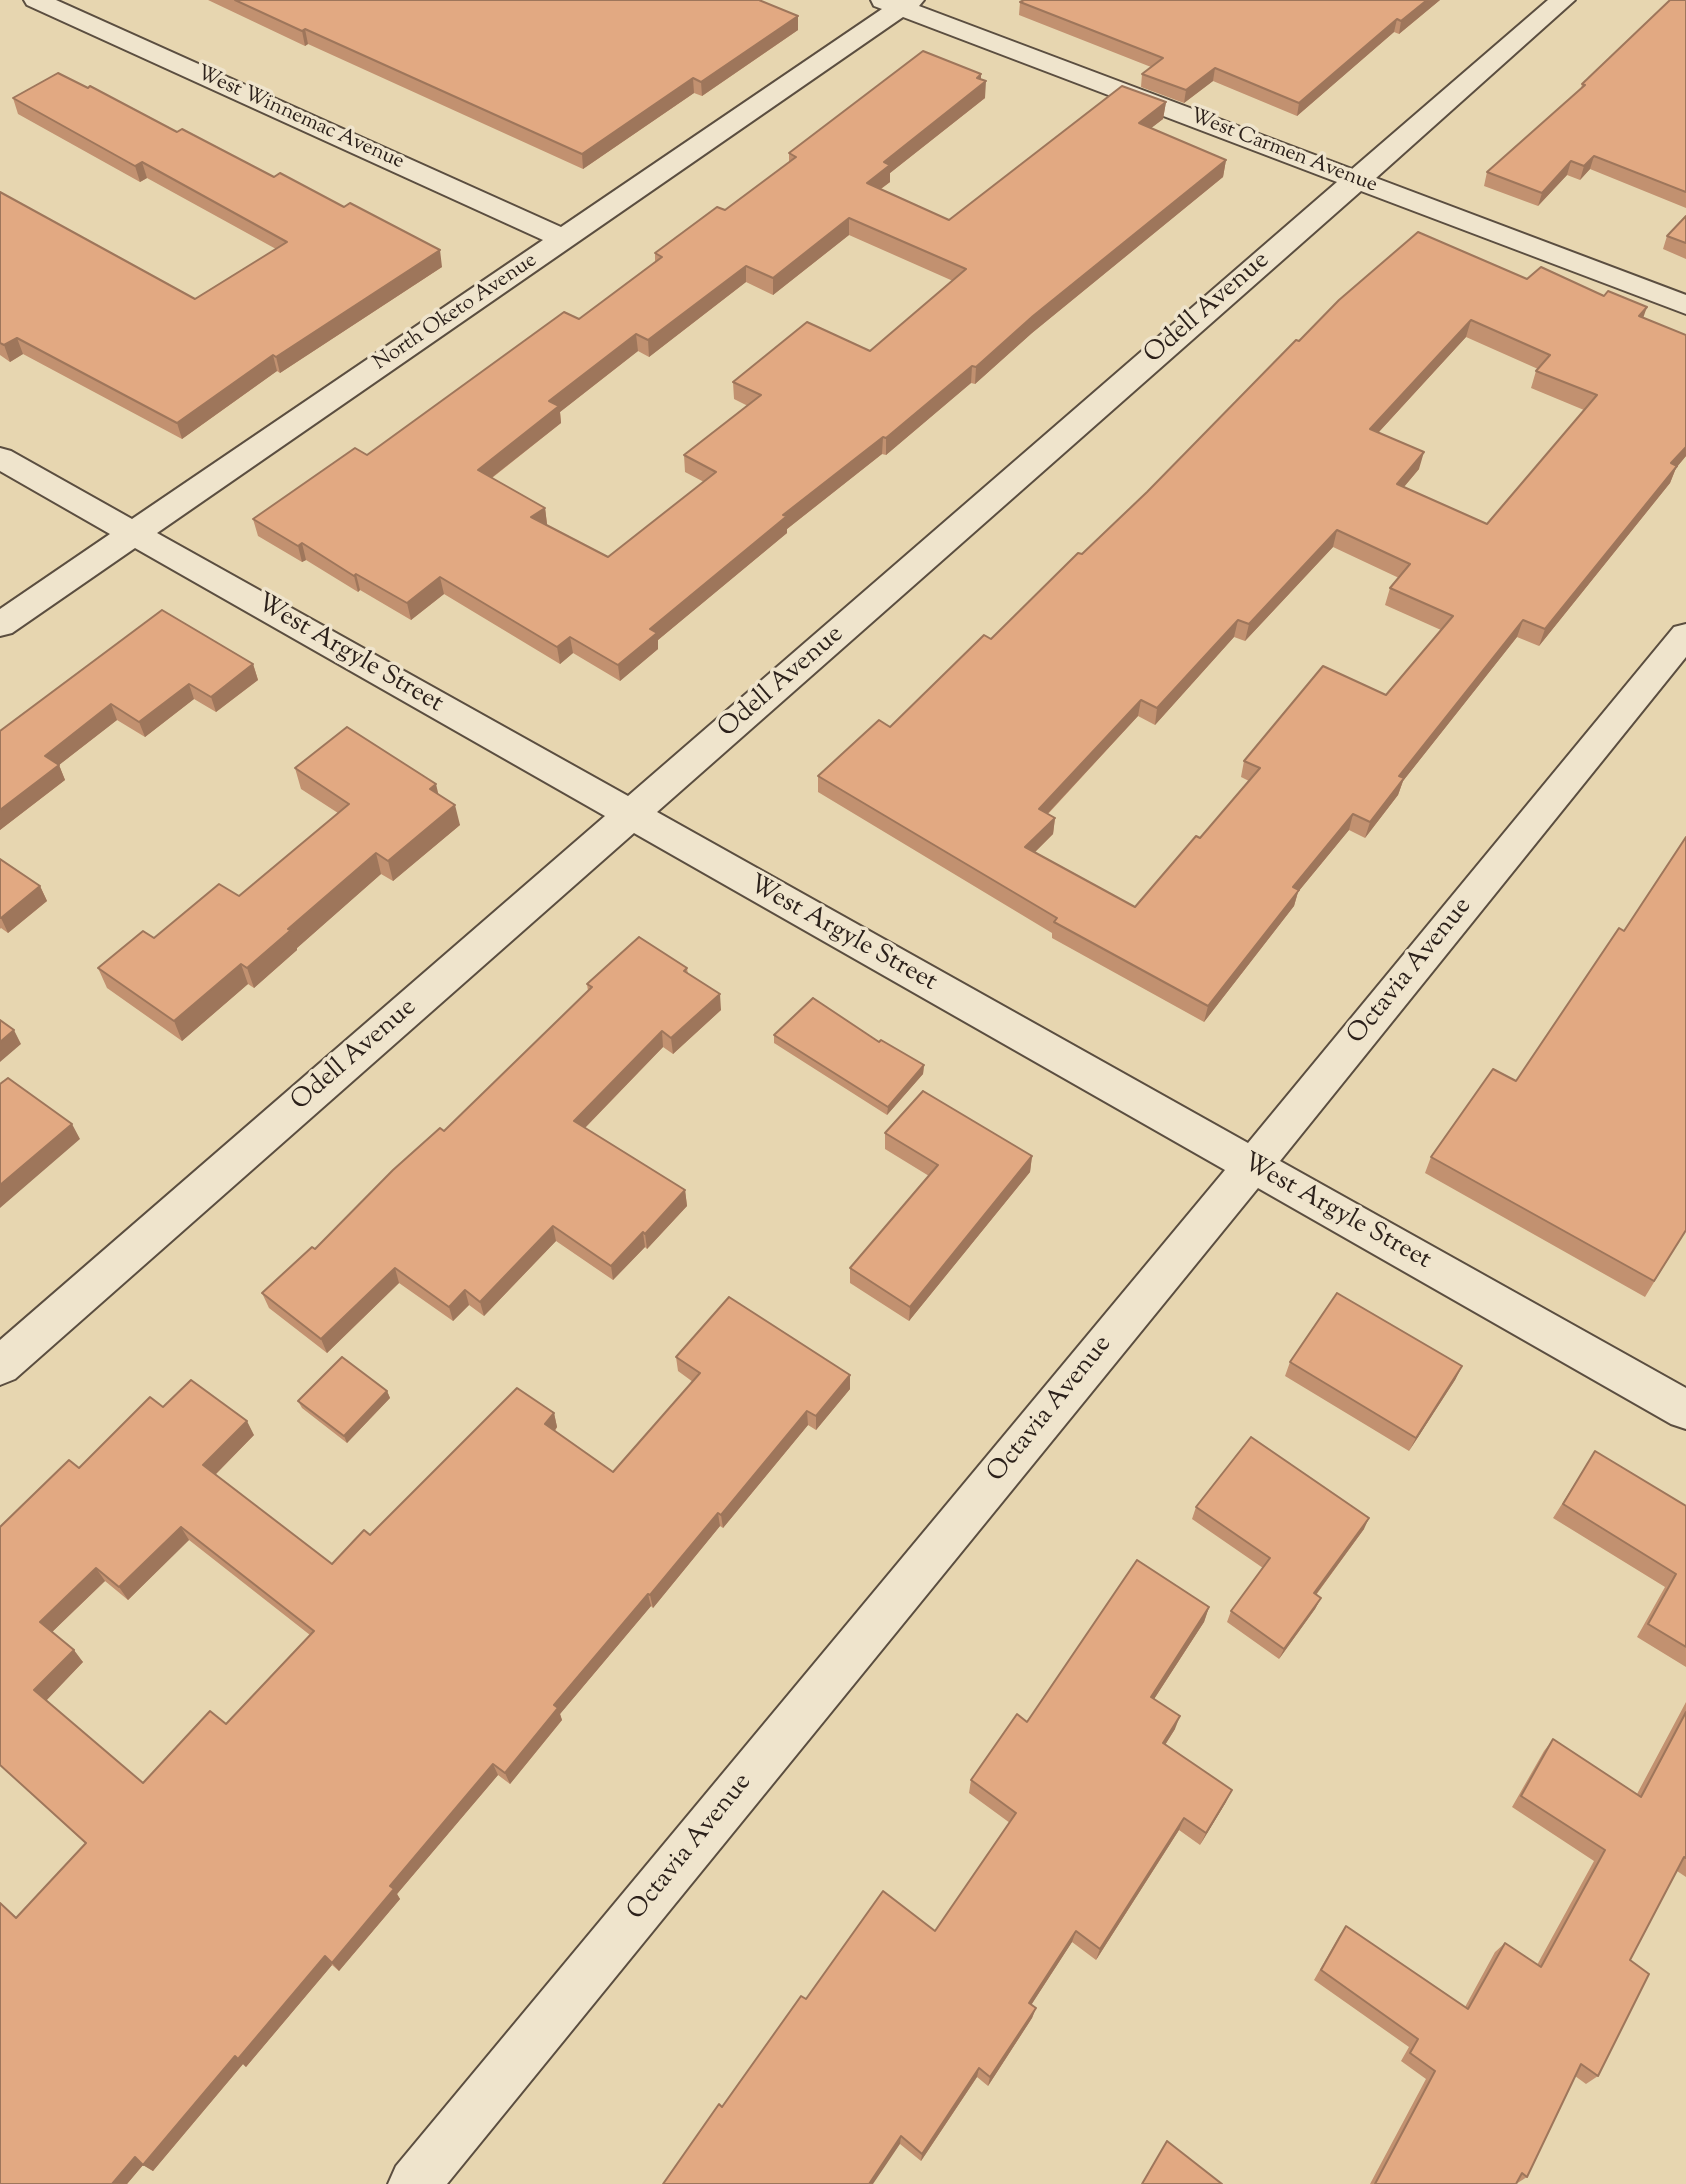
<!DOCTYPE html>
<html>
<head>
<meta charset="utf-8">
<style>
	body { margin:0 }
	canvas { display:block; background:#e7d6b0 }
</style>
</head>
<body>
<canvas width="1686" height="2184"></canvas>
<script>
const g = document.querySelector('canvas').getContext('2d');
g.lineJoin = 'round';
function poly(rows) {
  const path = new Path2D();
  for (const r of rows) {
    path.moveTo(r[0], r[1]);
    for (let i = 2; i < r.length; i += 2) path.lineTo(r[i], r[i + 1]);
  }
  return path;
}
function strokePath(path, color, width, dash) {
  g.strokeStyle = color;
  g.lineWidth = width;
  g.lineCap = dash ? 'butt' : 'round';
  g.setLineDash(dash || []);
  g.stroke(path);
}
function fillPath(path, color) {
  g.fillStyle = color;
  g.fill(path, 'evenodd');
}
function drawText(font, color, halo, rows, align = 'center') {
  g.font = font + ' "Sorts Mill Goudy",serif';
  g.lineWidth = 7;
  g.setLineDash([]);
  g.textBaseline = 'middle';
  g.strokeStyle = halo;
  g.fillStyle = color;
  for (const [text, x, y, turn = 0] of rows) {
    g.save();
    g.translate(x, y);
    g.rotate((+turn || 0) * Math.PI / 180);
    g.textAlign = isNaN(turn) ? turn : align;
    if (halo) g.strokeText(text, 0, 0);
    g.fillText(text, 0, 0);
    g.restore();
  }
}
const minor = poly([
	[24,0,56,0,561,227,882,9,874,6,871,0,924,0,919,6,1352,169,1548,0,1575,0,1376,178,1686,295,1686,314,1361,191,657,812,1248,1143,1674,627,1686,624,1686,657,1280,1161,1686,1388,1686,1429,1671,1424,1258,1188,447,2184,388,2184,396,2166,1225,1170,634,833,15,1379,0,1385,0,1340,605,816,135,548,12,633,0,636,0,609,110,534,0,471,0,448,11,451,132,519,543,240,27,5,24,0],
	[903,17,1337,182,628,796,157,533,903,17]
]);
const wall = poly([
	[208,0,759,0,798,30,702,96,694,93,583,169,308,44,305,46],
	[1440,0,1399,34,1394,32,1297,116,1213,81,1184,103,1141,87,1142,74,1151,67,1019,15,1020,2],
	[1686,0,1686,208,1590,169,1580,180,1567,175,1538,206,1484,186,1487,172,1581,89,1582,84],
	[981,74,981,79,985,98,890,173,890,182,881,189,949,220,1166,102,1163,119,1151,128,1226,160,1223,177,1032,333,975,384,971,383,886,455,882,454,787,529,787,533,658,640,658,649,620,681,573,653,560,664,444,594,411,620,360,590,358,592,306,560,302,562,258,536,253,519,367,455,579,319,655,262,655,253,725,210,789,163,789,153],
	[849,235,953,281,870,351,733,382,734,399,748,406,684,455,685,472,704,482,608,557,546,525,547,524,545,508,492,478,561,423,560,412,638,351,649,357,746,282,773,295],
	[13,98,177,132,442,267,280,373,277,371,182,439,23,354,10,362,0,355,0,192,195,299,276,249,147,178,140,182,18,114],
	[1686,216,1686,259,1663,249,1667,236],
	[1527,279,1643,318,1686,335,1686,456,1676,468,1670,483,1539,646,1517,637,1403,781,1398,795,1365,838,1349,830,1298,892,1294,906,1204,1022,1052,938,1052,933,818,792,818,776,890,727,991,639,1082,554,1147,492,1299,341],
	[1466,337,1538,369,1536,371,1531,388,1584,410,1487,524,1404,487,1419,469,1378,433],
	[1333,547,1399,578,1390,588,1385,605,1441,630,1386,695,1244,761,1241,777,1249,781,1200,838,1135,907,1035,852,1053,834,1055,818,1048,814,1138,716,1155,725,1234,637,1245,641],
	[253,664,258,680,216,712,194,699,145,737,117,720,59,765,65,780,0,830,0,731],
	[295,768,438,794,460,825,393,881,381,874,297,948,297,950,254,988,248,984,182,1041,107,988,98,968,154,938,239,896,338,813,301,789],
	[0,859,40,886,47,901,8,933,1,928,0,929],
	[1624,931,1686,1230,1645,1297,1425,1173,1431,1157,1516,1081],
	[687,968,688,974,721,1010,673,1054,663,1047,585,1128,685,1190,687,1206,647,1249,645,1247,613,1280,556,1241,484,1316,469,1305,453,1321,399,1283,327,1353,269,1308,262,1293,315,1249,444,1131,588,991,587,984],
	[774,1035,879,1042,924,1065,923,1074,887,1115,774,1043],
	[885,1133,1032,1156,1030,1172,909,1321,850,1283,850,1268,929,1176,885,1149],
	[676,1357,850,1375,850,1389,816,1430,808,1425,723,1528,720,1526,653,1608,651,1606,560,1714,562,1720,510,1784,498,1775,397,1894,400,1899,339,1971,332,1965,246,2067,243,2064,153,2171,143,2165,127,2184,0,2184,0,1902,17,1918,86,1844,0,1765,0,1527,163,1407,254,1435,215,1475,332,1564,370,1535,554,1413,557,1427,555,1431,613,1472,693,1382,678,1371],
	[189,1540,310,1635,226,1724,143,1783,46,1700,83,1662,52,1632,105,1581,128,1600],
	[1290,1362,1462,1366,1455,1380,1409,1451,1285,1376],
	[387,1391,390,1398,347,1443,302,1408,298,1401],
	[1586,1466,1686,1506,1686,1667,1637,1637,1665,1587,1553,1518],
	[1196,1507,1364,1529,1316,1595,1321,1598,1315,1609,1279,1659,1227,1622,1231,1611,1263,1568,1192,1519],
	[1209,1607,1204,1622,1154,1699,1175,1729,1165,1745,1226,1802,1200,1845,1179,1830,1096,1960,1072,1942,1031,2005,1036,2008,1032,2018,988,2086,977,2077,921,2161,900,2144,722,2107,806,1999,935,1931,1010,1823,969,1793,971,1780,1027,1722],
	[1686,1702,1686,1877,1677,1871,1630,1960,1598,2076,1586,2084,1575,2076,1527,2177,1516,2184,1370,2184,1426,2079,1401,2061,1409,2047,1314,1980,1339,1936,1346,1926,1465,2007,1495,1952,1505,1943,1537,1965,1594,1861,1512,1807,1544,1751,1553,1739,1637,1794]
]);
const shadedWall = poly([
	[1427,0,1440,0,1399,34,1401,21],
	[798,16,798,30,702,96,701,82],
	[1397,19,1394,32,1297,116,1299,103],
	[305,29,308,44,305,46,302,31],
	[1215,68,1213,81,1184,103,1186,90],
	[981,74,981,85,986,81,985,98,890,173,890,182,867,199,867,183,884,162],
	[693,78,694,93,583,169,582,154],
	[1166,102,1163,119,1137,139,1139,123],
	[1594,156,1590,169,1580,180,1584,166],
	[1226,160,1223,177,1032,333,975,384,976,367,1033,316],
	[1571,161,1567,175,1538,206,1542,193],
	[142,162,147,178,140,182,135,166],
	[849,218,849,235,773,295,773,278],
	[440,250,442,267,280,373,276,357],
	[746,266,746,282,649,357,648,340],
	[1647,307,1641,324,1639,316],
	[1471,320,1466,337,1366,446,1370,429],
	[636,334,638,351,560,412,561,423,481,486,478,470,549,401],
	[17,338,23,354,10,362,4,345],
	[273,355,277,371,182,439,177,423],
	[972,366,971,383,886,455,886,438],
	[883,437,882,454,787,529,787,533,658,640,658,649,620,681,618,665,650,629,783,515],
	[1686,447,1686,456,1676,468,1670,483,1539,646,1545,629,1671,463],
	[1424,452,1419,469,1392,501,1397,484],
	[545,508,547,524,534,534,531,517],
	[1337,530,1333,547,1245,641,1249,624],
	[302,543,306,560,302,562,298,546],
	[356,574,360,590,358,592,354,576],
	[440,577,444,594,411,620,407,603],
	[1238,620,1234,637,1155,725,1157,708],
	[1523,620,1517,637,1403,781,1398,795,1365,838,1370,822,1399,776],
	[570,637,573,653,560,664,557,647],
	[253,664,258,680,216,712,211,697],
	[189,684,194,699,145,737,139,722],
	[1141,700,1138,716,1037,825,1039,809],
	[111,704,117,720,59,765,65,780,0,830,0,810,45,756],
	[436,784,441,805,430,789],
	[455,805,460,825,393,881,388,861],
	[1353,814,1349,830,1298,892,1294,906,1204,1022,1208,1006,1293,887],
	[1055,818,1053,834,1024,863,1025,847],
	[376,853,381,874,297,948,297,950,254,988,247,968,288,929],
	[40,886,47,901,8,933,1,918],
	[241,964,248,984,182,1041,174,1021],
	[720,994,721,1010,673,1054,671,1038],
	[14,1030,21,1044,0,1062,0,1042],
	[662,1031,663,1047,577,1136,574,1121],
	[924,1065,923,1074,887,1115,888,1107],
	[72,1124,80,1139,0,1208,0,1185],
	[1032,1156,1030,1172,909,1321,910,1307],
	[685,1190,687,1206,647,1249,645,1234],
	[553,1226,556,1241,484,1316,480,1302],
	[643,1232,645,1247,613,1280,611,1266],
	[395,1268,399,1283,327,1353,321,1339],
	[465,1290,469,1305,453,1321,449,1307],
	[1462,1366,1455,1380,1409,1451,1416,1438],
	[850,1375,850,1389,816,1430,816,1416],
	[387,1391,390,1398,347,1443,344,1436],
	[807,1411,808,1425,723,1528,721,1515],
	[554,1413,557,1427,549,1438,545,1424],
	[247,1421,254,1435,211,1479,203,1465],
	[718,1513,720,1526,653,1608,650,1595],
	[1369,1518,1364,1529,1309,1604,1314,1593],
	[181,1527,189,1540,128,1600,119,1587],
	[96,1568,105,1581,50,1634,40,1622],
	[648,1594,651,1606,560,1714,562,1720,510,1784,505,1773,554,1705],
	[1321,1598,1315,1609,1279,1659,1284,1649],
	[1209,1607,1204,1622,1147,1710,1151,1697],
	[74,1650,83,1662,45,1702,34,1690],
	[1180,1716,1175,1729,1158,1756,1163,1743],
	[493,1764,498,1775,397,1894,400,1899,339,1971,332,1963,390,1886],
	[1232,1790,1226,1802,1200,1845,1206,1833],
	[1184,1818,1179,1830,1096,1960,1100,1949],
	[1076,1931,1072,1942,1026,2013,1029,2003],
	[325,1956,332,1965,246,2067,243,2064,153,2171,143,2165,127,2184,112,2184,135,2157,235,2056],
	[1036,2008,1032,2018,988,2086,990,2077],
	[979,2068,977,2077,921,2161,922,2154],
	[901,2136,900,2144,873,2184,869,2184]
]);
const building = poly([
	[235,0,759,0,798,16,701,82,693,78,582,154,305,29,302,31,235,0],
	[1024,0,1427,0,1401,21,1397,19,1299,103,1215,68,1186,90,1142,74,1163,58,1020,2,1024,0],
	[1670,0,1686,0,1686,192,1594,156,1584,166,1571,161,1542,193,1487,172,1585,85,1582,84,1670,0],
	[923,51,981,74,977,78,986,81,884,162,890,165,867,183,949,220,1122,86,1166,102,1139,123,1226,160,1033,316,976,367,972,366,886,438,883,437,783,515,787,516,650,629,657,633,618,665,570,637,557,647,440,577,407,603,356,574,354,576,302,543,298,546,253,519,355,448,367,455,564,312,579,319,662,257,655,253,717,207,725,210,796,157,789,153,923,51],
	[849,218,966,269,870,351,807,322,733,382,761,395,684,455,716,472,608,557,531,517,545,508,478,470,559,406,549,401,636,334,648,340,746,266,773,278,849,218],
	[58,73,88,88,90,86,177,132,182,129,274,177,280,173,344,207,350,203,440,250,276,357,273,355,177,423,17,338,4,345,0,343,0,192,195,299,287,242,142,162,135,166,13,98,58,73],
	[1686,216,1686,243,1667,236,1686,216],
	[1418,232,1527,279,1541,267,1604,296,1608,291,1647,307,1639,316,1686,335,1686,447,1671,463,1677,466,1545,629,1523,620,1399,776,1404,778,1370,822,1353,814,1293,887,1299,890,1208,1006,1054,922,1057,918,818,776,879,720,890,727,984,635,991,639,1078,553,1082,554,1147,492,1296,340,1299,341,1339,300,1418,232],
	[1471,320,1550,355,1536,371,1597,395,1487,524,1397,484,1424,452,1370,429,1471,320],
	[1337,530,1410,564,1390,588,1453,616,1386,695,1323,666,1244,761,1260,768,1200,838,1196,836,1135,907,1025,847,1055,818,1039,809,1141,700,1157,708,1238,620,1249,624,1337,530],
	[162,610,253,664,211,697,189,684,139,722,111,704,45,756,59,765,0,810,0,731,162,610],
	[347,727,436,784,430,789,455,805,388,861,376,853,288,929,291,930,247,968,241,964,174,1021,98,968,143,931,154,938,219,884,239,896,349,804,295,768,347,727],
	[1686,837,1686,1230,1654,1281,1431,1157,1493,1069,1516,1081,1619,928,1624,931,1686,837],
	[0,859,40,886,1,918,0,918,0,859],
	[639,937,687,968,684,971,720,994,671,1038,662,1031,574,1121,685,1190,645,1234,643,1232,611,1266,553,1226,480,1302,465,1290,449,1307,395,1268,321,1339,262,1293,312,1247,315,1249,393,1170,440,1128,444,1131,592,987,587,984,639,937],
	[813,998,879,1042,881,1040,924,1065,888,1107,774,1035,813,998],
	[0,1020,14,1030,0,1042,0,1020],
	[8,1078,72,1124,0,1185,0,1084,8,1078],
	[923,1091,1032,1156,910,1307,850,1268,938,1165,885,1133,923,1091],
	[1337,1293,1462,1366,1416,1438,1290,1362,1337,1293],
	[729,1297,850,1375,816,1416,807,1411,721,1515,718,1513,650,1595,648,1594,554,1705,558,1708,505,1773,493,1764,390,1886,394,1889,332,1963,325,1956,238,2059,235,2056,143,2165,135,2157,112,2184,0,2184,0,1903,16,1918,86,1843,0,1765,0,1527,69,1460,79,1468,150,1397,163,1407,191,1380,247,1421,203,1465,332,1564,364,1530,370,1535,517,1388,554,1413,545,1424,613,1472,700,1373,676,1357,729,1297],
	[181,1527,314,1631,226,1724,210,1711,143,1783,34,1690,74,1650,40,1622,96,1568,119,1587,181,1527],
	[342,1357,387,1391,344,1436,298,1401,342,1357],
	[1251,1437,1369,1518,1314,1593,1321,1598,1284,1649,1231,1611,1270,1558,1196,1507,1251,1437],
	[1595,1451,1686,1506,1686,1647,1648,1624,1676,1574,1563,1504,1595,1451],
	[1137,1560,1209,1607,1151,1697,1180,1716,1163,1743,1232,1790,1206,1833,1184,1818,1100,1949,1076,1931,1029,2003,1036,2008,990,2077,979,2068,922,2154,901,2136,869,2184,663,2184,719,2104,722,2107,801,1996,806,1999,883,1891,935,1931,1016,1813,971,1780,1017,1714,1027,1722,1137,1560],
	[1686,1712,1686,1858,1684,1857,1630,1960,1649,1974,1598,2076,1581,2064,1527,2177,1522,2173,1516,2184,1375,2184,1435,2071,1410,2053,1418,2039,1321,1970,1346,1926,1468,2009,1505,1943,1541,1967,1605,1850,1521,1796,1553,1739,1641,1797,1686,1712],
	[1167,2141,1222,2184,1142,2184,1167,2141]
]);
const farStreetnames = [
	["West Winnemac Avenue",300,119,24],
	["West Carmen Avenue",1283,152,21],
	["North Oketo Avenue",456,313,-34]
];
const streetNames = [
	["Odell Avenue",1208,309,-41],
	["West Argyle Street",349,655,30],
	["Odell Avenue",782,683,-41],
	["West Argyle Street",842,935,29],
	["Octavia Avenue",1411,972,-51],
	["Odell Avenue",355,1056,-41],
	["West Argyle Street",1336,1213,29],
	["Octavia Avenue",1051,1410,-51],
	["Octavia Avenue",691,1848,-51]
];
strokePath(minor, '#5b4e40', 4);
fillPath(minor, '#efe4cc');
fillPath(wall, '#c29170');
fillPath(shadedWall, '#9e765b');
fillPath(building, '#e2a982');
strokePath(building, '#9e765b', 2);
drawText('21px', '#2c211b', '#efe4cc', farStreetnames);
drawText('26px', '#2c211b', '#efe4cc', streetNames);
</script>
</body>
</html>
